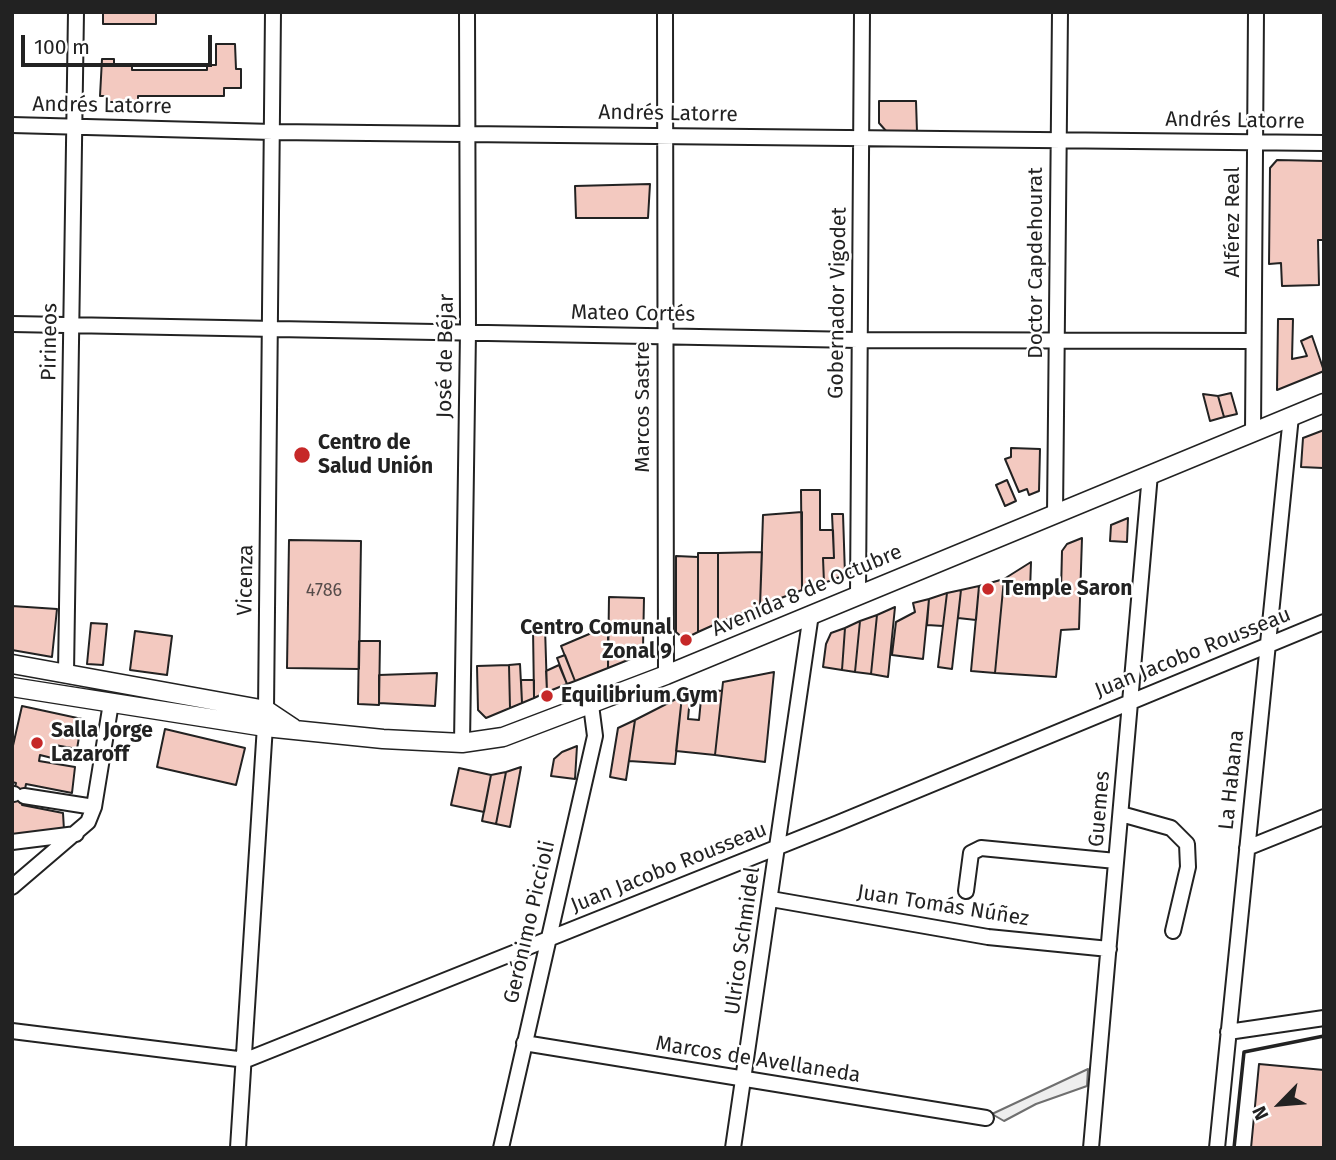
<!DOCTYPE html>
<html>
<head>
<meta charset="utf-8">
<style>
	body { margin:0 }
	#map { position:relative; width:1336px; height:1160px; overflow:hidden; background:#fff; font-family:"Fira Sans",sans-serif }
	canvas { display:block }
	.frame { position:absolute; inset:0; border:14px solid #222; pointer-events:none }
	.north { position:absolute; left:1245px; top:1069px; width:70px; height:70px; -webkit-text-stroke:5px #fff; paint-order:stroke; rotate:245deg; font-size:19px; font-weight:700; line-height:28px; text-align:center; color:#222 }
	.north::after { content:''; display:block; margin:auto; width:24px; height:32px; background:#222; clip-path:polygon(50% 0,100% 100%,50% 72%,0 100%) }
	.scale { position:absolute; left:21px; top:35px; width:191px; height:32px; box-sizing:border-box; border:4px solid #222; border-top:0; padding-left:9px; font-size:21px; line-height:24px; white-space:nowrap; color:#222; -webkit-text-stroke:5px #fff; paint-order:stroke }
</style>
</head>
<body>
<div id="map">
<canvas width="1336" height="1160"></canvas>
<div class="frame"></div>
<div class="north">N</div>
<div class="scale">100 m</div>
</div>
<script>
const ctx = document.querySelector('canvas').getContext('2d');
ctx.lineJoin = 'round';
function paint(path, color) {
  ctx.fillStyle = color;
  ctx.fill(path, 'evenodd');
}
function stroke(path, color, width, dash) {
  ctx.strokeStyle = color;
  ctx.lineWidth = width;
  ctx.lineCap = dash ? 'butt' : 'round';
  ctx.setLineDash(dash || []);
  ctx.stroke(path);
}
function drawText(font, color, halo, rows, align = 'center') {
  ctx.font = font + ' "Fira Sans",sans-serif';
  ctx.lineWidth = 5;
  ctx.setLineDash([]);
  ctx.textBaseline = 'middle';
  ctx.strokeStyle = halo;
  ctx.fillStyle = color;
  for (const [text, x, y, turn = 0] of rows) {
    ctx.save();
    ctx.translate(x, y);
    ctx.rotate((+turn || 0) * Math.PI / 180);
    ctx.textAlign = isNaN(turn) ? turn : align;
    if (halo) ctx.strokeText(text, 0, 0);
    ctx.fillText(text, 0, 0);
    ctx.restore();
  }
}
const green = new Path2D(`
	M1088 1069 1087 1086 1036 1104 1004 1121 992 1114Z`);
paint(green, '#eee');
stroke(green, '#6f6f6f', 2);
const building = new Path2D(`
	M103 12H156V24H103Z
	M216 44H235L236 69H241V88H224V96H138V102H106V96H100L102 59H114V65H132V70H207V65H216Z
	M879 101H916L917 132H887L879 123Z
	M1277 160 1324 161V240H1318L1319 285 1282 286 1281 263 1269 264 1270 168Z
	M650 184 648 218H576L575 186Z
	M1278 319H1293L1292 359 1307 356 1301 341 1312 336 1324 371 1277 390Z
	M1231 393 1237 414 1224 417 1218 396Z
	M1203 394 1218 396 1224 417 1210 421Z
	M1324 430 1323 468 1301 467 1303 438Z
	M1011 448 1040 449 1039 491 1029 495 1027 489 1019 492 1005 459 1011 457Z
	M1007 480 1016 501 1005 506 996 485Z
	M801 490H820V530H833L834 558H823L824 583 802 590Z
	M802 512V590L760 606 763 515Z
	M832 514H843L845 575 824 583 823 558H834Z
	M1128 518 1127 542 1110 541 1111 525Z
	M1082 538 1079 629 1061 630 1056 677 995 673 1004 579 1031 562 1030 591 1061 592 1062 551 1067 544Z
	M289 540 361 541 359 669 287 668Z
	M762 552 760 606 718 623V553Z
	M698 553H718V623L698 632Z
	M676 556 698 557V632L684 639 676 632Z
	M1004 579 995 673 971 671 979 586Z
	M979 586 976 620 958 618 961 590Z
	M961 590 952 669 938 667 947 593Z
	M947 593 943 626 927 625 929 599Z
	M609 597 644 598 643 648 638 656 608 668Z
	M929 599 923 659 892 655 896 622 915 612 913 603Z
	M12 606 57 609 52 657 12 650Z
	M895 607 888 677 871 674 877 615Z
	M877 615 871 674 855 672 860 621Z
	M860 621 855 672 842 670 845 628Z
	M91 623 107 624 103 665 87 664Z
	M608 626V668L575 681 561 646Z
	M545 627 547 692 534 698 533 628Z
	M845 628 842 670 823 667 826 644 831 633Z
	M135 631 172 636 167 675 130 670Z
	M359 641H380L379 705 358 704Z
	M565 655 575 681 567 684 557 658Z
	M520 664 522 703 510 708 509 665Z
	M509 665 510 708 486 718 478 710 477 666Z
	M559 665 567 684 547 692 546 671Z
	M774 672 765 762 715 755 723 682Z
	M437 673 435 706 379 703V675Z
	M521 680H534V698L522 703Z
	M702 689 722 691 715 755 676 751 682 696 690 697 688 719 699 720Z
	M682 696 675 764 629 761 635 720Z
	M22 706 82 719 77 749 55 745 52 758 40 755 39 761 75 767 72 793 26 784 22 805 63 813 64 830 12 835V801L16 783 12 782V750Z
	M635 720 626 780 610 777 618 728Z
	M165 729 245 748 236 785 157 767Z
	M577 746 575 779 551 776 554 759 562 752Z
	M521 767 510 827 496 824 506 772Z
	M459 768 491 775 484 812 451 805Z
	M506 772 496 824 482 821 491 775Z
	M1259 1064 1324 1070V1148H1251Z`);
paint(building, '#f3c9c0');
stroke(building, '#222', 2);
const minor = new Path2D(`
	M665 12 666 675
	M12 125 273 132 1324 143
	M12 324 858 340 1253 341
	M1253 432 1256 12
	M1055 514 1060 12
	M858 594 862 12
	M66 672 76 12
	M462 743 468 332 467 12
	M12 794H14
	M24 796 94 807
	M1121 814 1171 828 1187 844 1188 867 1173 931
	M12 842 76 834
	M1247 848 1324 817
	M12 887 88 822 94 807 111 703
	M966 891 971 853 981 848 1116 861
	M771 899 988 937 1109 949
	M12 1031 246 1060 838 823 1324 622
	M1228 1032 1324 1018
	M524 1043 986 1118
	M238 1148 266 710 273 12
	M501 1148 595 736 591 705
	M733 1148 811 614
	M1091 1148 1150 474
	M1217 1148 1291 416`);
const major = new Path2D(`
	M12 664 266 710 293 728
	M12 687 265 727 383 739 462 743 503 737 666 675 1324 403`);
stroke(minor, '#222', 18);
stroke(major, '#222', 21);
stroke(minor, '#fff', 14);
stroke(major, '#fff', 18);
stroke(new Path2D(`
	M1234 1148 1244 1052 1324 1036`), '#222', 3.5);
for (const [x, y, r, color] of [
	[302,455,9,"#c62828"],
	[988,589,7,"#c62828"],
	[686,640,7,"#c62828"],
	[547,696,7,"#c62828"],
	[37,743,7,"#c62828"]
]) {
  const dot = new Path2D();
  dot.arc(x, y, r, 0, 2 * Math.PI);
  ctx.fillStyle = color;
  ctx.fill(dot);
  stroke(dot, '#fff', 2.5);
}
drawText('18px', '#564c4a', null, [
	["4786",324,591]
]);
drawText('21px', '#222', '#fff', [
	["Andrés Latorre",102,106,1],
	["Andrés Latorre",668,114,1],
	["Andrés Latorre",1235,121,1],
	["Alférez Real",1233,222,-90],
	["Doctor Capdehourat",1036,263,-90],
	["Gobernador Vigodet",838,303,-89],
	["Mateo Cortés",633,314,1],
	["Pirineos",50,342,-89],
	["José de Béjar",446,356,-89],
	["Marcos Sastre",643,407,-90],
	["Vicenza",246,580,-89],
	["Avenida 8 de Octubre",807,591,-23],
	["Juan Jacobo Rousseau",1193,653,-22],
	["La Habana",1232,780,-84],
	["Guemes",1100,809,-85],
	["Juan Jacobo Rousseau",669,868,-22],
	["Juan Tomás Núñez",943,906,9],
	["Gerónimo Piccioli",530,922,-77],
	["Ulrico Schmidel",743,941,-82],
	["Marcos de Avellaneda",758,1060,9]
]);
drawText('bold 21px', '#222', '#fff', [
	["Centro de",318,443],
	["Salud Unión",318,467],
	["Temple Saron",1002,589],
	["Centro Comunal",672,628,"right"],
	["Zonal 9",672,652,"right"],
	["Equilibrium Gym",561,696],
	["Salla Jorge",51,731],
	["Lazaroff",51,755]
], 'left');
</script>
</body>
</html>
